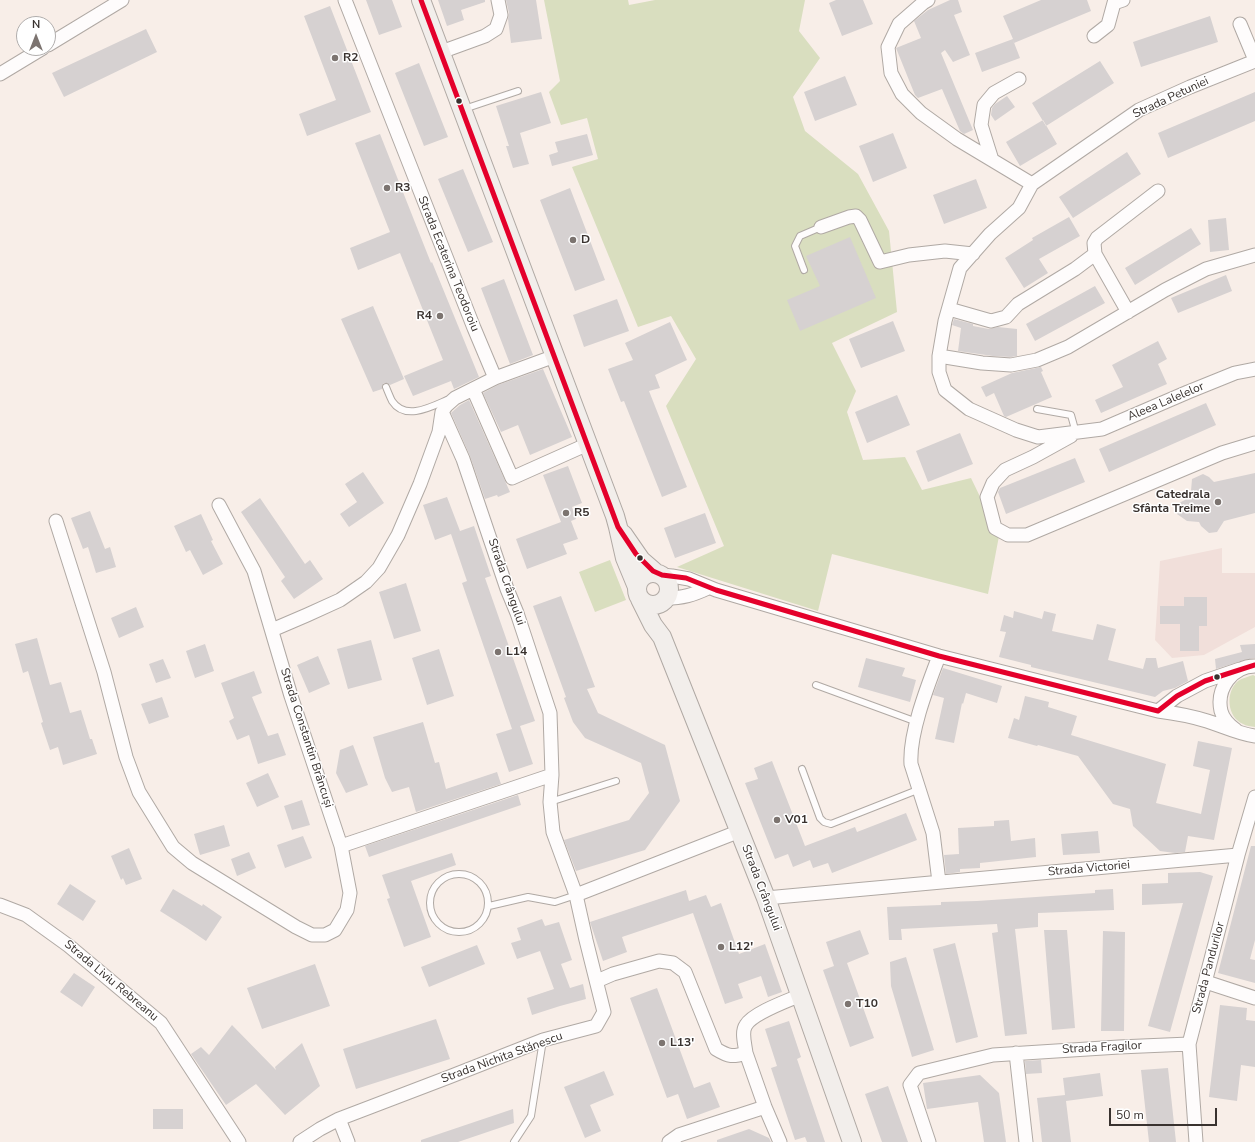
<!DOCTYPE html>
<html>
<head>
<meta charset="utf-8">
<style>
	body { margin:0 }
	#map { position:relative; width:1255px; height:1142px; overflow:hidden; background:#f8eee8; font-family:"Nunito Sans",sans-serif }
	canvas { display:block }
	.north { position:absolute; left:16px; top:16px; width:40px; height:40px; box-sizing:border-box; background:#fff; border:1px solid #b0adac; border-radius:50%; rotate:0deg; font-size:11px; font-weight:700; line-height:16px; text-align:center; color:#39322f }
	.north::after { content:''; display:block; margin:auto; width:14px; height:18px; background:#7c7470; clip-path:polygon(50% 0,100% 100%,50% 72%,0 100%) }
	.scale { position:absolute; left:1109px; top:1108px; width:108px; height:18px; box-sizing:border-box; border:2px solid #39322f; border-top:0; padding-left:5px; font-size:12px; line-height:14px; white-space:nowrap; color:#39322f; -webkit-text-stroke:3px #fff; paint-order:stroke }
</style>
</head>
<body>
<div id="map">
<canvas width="1255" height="1142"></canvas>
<div class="north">N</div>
<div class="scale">50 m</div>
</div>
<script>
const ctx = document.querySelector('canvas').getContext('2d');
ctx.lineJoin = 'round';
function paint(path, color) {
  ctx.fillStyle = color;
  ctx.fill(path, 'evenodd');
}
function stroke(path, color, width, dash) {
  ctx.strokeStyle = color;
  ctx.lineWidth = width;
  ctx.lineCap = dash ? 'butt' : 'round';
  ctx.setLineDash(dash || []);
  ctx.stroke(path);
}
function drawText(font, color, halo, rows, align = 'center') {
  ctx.font = font + ' "Nunito Sans",sans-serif';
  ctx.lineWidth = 3;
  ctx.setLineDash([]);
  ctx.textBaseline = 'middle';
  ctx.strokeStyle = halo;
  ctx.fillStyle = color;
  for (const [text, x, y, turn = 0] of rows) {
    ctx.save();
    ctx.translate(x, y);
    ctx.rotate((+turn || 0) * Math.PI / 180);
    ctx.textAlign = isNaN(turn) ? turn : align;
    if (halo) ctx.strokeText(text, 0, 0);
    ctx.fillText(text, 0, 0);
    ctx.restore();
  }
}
paint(new Path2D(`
	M1222 548V573H1255V627L1204 655 1172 658 1155 640 1160 561Z`), '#f1dfda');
paint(new Path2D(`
	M544 0H628L629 5 655 0H805L799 31 820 58 793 97 805 131 858 174 889 231 897 312 832 343 856 391 847 412 863 460 905 457 922 490 971 478 999 536 988 594 832 554 818 611 677 567 724 546 666 406 696 359 671 316 638 327 572 167 598 159 587 118 561 125 549 92 560 81Z
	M610 560 626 600 595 612 579 572Z
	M1253 675 1255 676V727C1251 726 1246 726 1243 724 1227 717 1225 692 1238 681 1242 678 1248 677 1253 675Z`), '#d9debf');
paint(new Path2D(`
	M366 0H392L402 27 379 35Z
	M438 0H485V2L461 10 464 20 447 26Z
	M506 0H536L542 39 511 43 508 19 509 13Z
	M836 0H863L873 24 842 36 829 3Z
	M950 0H958L962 12 954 15 970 55 953 62 945 50 941 53 973 130 964 134 960 131 942 89 918 98 915 95 896 48 921 38 914 21 928 10Z
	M1041 0H1087L1091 11 1014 43 1013 40 1020 58 982 72 975 53 1013 39 1003 16Z
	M330 6 371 112 307 136 299 114 336 100 304 16Z
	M1210 16 1218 42 1141 67 1133 42Z
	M146 29 157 52 64 97 52 73Z
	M1100 61 1114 83 1046 126 1032 103Z
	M419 63 448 137 424 146 395 73Z
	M845 76 857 105 815 121 804 92Z
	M541 92 551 123 520 133 529 164 513 168 506 146H509L496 106Z
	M1255 92V121L1168 158 1158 133Z
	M1007 96 1015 107 995 121 991 115 992 108 995 104Z
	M1043 120 1057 144 1020 166 1006 142Z
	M893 133 907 168 873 182 859 146Z
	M380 134 431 263 432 262 479 377 454 389 451 381 413 396 404 376 443 360 400 253 358 270 350 248 390 232 355 143Z
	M587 134 593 155 552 166 549 155 558 152 555 142Z
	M1127 152 1141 174 1073 218 1059 197Z
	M463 169 493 242 468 252 438 179Z
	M976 179 987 208 944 224 933 195Z
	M570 188 605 280 575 291 540 200Z
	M1069 217 1080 236 1039 259 1048 273 1024 288 1005 258 1033 240 1032 238Z
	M1226 218 1229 250 1210 252 1208 220Z
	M1191 228 1201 244 1135 285 1125 268Z
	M850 237 876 298 800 331 787 300 820 286 806 256Z
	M1226 275 1232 291 1178 313 1171 298Z
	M504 279 533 355 510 364 481 288Z
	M1095 286 1105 303 1035 341 1026 324Z
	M617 299 629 331 584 347 573 315Z
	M373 306 404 379 390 385 387 383H384L382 386V389L373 392 341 319Z
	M954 319 973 324V326L989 329 998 327 1017 329V356L1011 357 993 356 958 351 961 328 952 325Z
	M893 321 905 351 861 368 849 339Z
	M670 322 687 360 655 375 660 388 649 391 687 487 662 497 624 401 621 402 608 369 633 360 625 343Z
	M1158 341 1167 359 1158 364 1167 384 1101 413 1095 400 1123 387 1112 365Z
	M1041 367 1043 371 1041 372 1052 397 1006 417 1004 416 994 393 986 397 981 387 1012 373Z
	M543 369 572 437 530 455 518 425 501 432 483 393 498 385Z
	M897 395 910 425 867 443 855 412Z
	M469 400 510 492 498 497 497 495 485 499 470 456 451 413 460 405Z
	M1206 403 1216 425 1109 472 1099 449Z
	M960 433 973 464 928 482 916 451Z
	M1075 458 1085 482 1006 514 998 492 1000 488Z
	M568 466 582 503 572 507 576 519 571 521 578 539 563 544 567 554 527 569 516 539 561 522 543 475Z
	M363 472 384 503 349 527 340 514 357 502 345 484Z
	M1255 473V513L1224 521 1217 532 1209 533 1201 526 1199 522 1187 521 1177 514V504L1185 500 1191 491 1192 479 1203 474 1209 477 1214 482Z
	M447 497 460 531 474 526 491 576 485 578 535 721 520 726 533 764 509 772 496 734 512 729 462 583 467 581 451 534 435 540 423 505Z
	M260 498 305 564 310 560 323 579 294 599 281 581 285 577 241 512Z
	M90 511 105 549 110 547 116 567 96 573 88 547 83 549 71 518Z
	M705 513 716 543 675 558 664 528Z
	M201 514 213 540 211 541 223 564 203 575 190 550 186 552 174 526Z
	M406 583 421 631 394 639 379 592Z
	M561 596 595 687 587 689 598 713 665 745 680 801 645 850 576 871 564 840 629 820 649 793 641 763 585 738 573 722 564 698 566 697 533 606Z
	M1184 597H1207V626H1199V651H1180V624H1160V606H1184Z
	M136 607 144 627 119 638 111 618Z
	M1014 611 1042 619 1044 611 1056 614 1052 631 1093 640 1097 624 1116 629 1108 660 1143 669 1146 658H1156L1158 668 1183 661 1188 681 1175 688 1163 691 1155 697 1031 667V665L999 657 1006 632 1000 631 1004 615 1013 618Z
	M37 638 50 685 61 682 70 713 81 710 90 739H92L97 754 63 765 58 747 50 750 41 723 43 722 28 671 23 673 15 644Z
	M371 640 382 680 348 689 337 649Z
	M205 644 214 671 195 678 186 651Z
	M1255 644V658L1244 660 1216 669 1215 659 1242 652 1240 645Z
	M439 649 454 696 427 705 412 658Z
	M318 656 330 684 309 693 297 665Z
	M866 658 905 668 902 676 916 680 910 702 858 687Z
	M163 659 171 678 156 683 149 664Z
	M943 668 1002 686 997 703 966 693 963 704 962 703 954 743 935 739 944 698 933 695Z
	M254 671 262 693 252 697 268 736 278 733 286 755 258 764 249 735 237 740 229 721 234 718 221 683Z
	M1025 696 1049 702 1048 707 1077 716 1071 735 1166 764 1156 803 1201 814 1210 770 1193 766 1198 741 1232 748 1214 840 1188 836 1185 852 1175 853 1160 851 1133 826 1130 809 1113 804 1078 756 1038 745 1037 746 1008 738 1014 718 1019 720Z
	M162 697 169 717 149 724 141 704Z
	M423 722 435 763 439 762 446 789 497 772 501 784 416 812 409 787 392 792 385 778 373 737Z
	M353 745 368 785 346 793 336 773 340 750Z
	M772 761 805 846 855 827 857 832 906 813 917 840 832 873 828 863 813 868 810 860 793 867 788 854 775 859 745 783 758 779 754 768Z
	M268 773 279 797 257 807 246 783Z
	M518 795 521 805 369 857 365 846Z
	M302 800 310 825 292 830 284 806Z
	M1009 820 1011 841 1035 838 1036 857 980 863V868L960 869V872L946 874 944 855 959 854 958 828 994 826V821Z
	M224 825 230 846 200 855 194 834Z
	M1098 831 1100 853 1063 855 1061 834Z
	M303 836 312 858 285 868 277 845Z
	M1251 846H1255V940L1250 959 1255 960V983L1218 973Z
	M129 848 142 879 126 885 123 878 121 880 111 856Z
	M249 852 256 868 237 876 231 859Z
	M452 853 456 865 411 881 431 937 404 947 387 899 390 898 382 875Z
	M1200 872 1213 876 1170 1032 1148 1026 1183 903 1142 905V884L1168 883V873Z
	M70 884 96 901 83 921 57 904Z
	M173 889 202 906 203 904 222 917 206 941 187 928 160 911Z
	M1113 889 1114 910 1038 913V927L1015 929 1027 1034 1005 1036 992 933 998 932 997 924 901 929 902 940H889L887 907 941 905V902L977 901 1095 893V890Z
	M686 890 689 901 706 895 711 907 721 903 739 954 765 944 782 992 768 997 761 976 738 984 743 998 725 1004 693 913 622 937 627 952 603 961 590 922Z
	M542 919 545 926 559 922 572 960 561 964 570 988 583 984 586 999 560 1006 532 1015 527 998 554 989 540 951 517 959 511 943 521 940 517 928Z
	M860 930 869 954 847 963 874 1038 850 1047 823 970 834 966 826 942Z
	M1044 930H1067L1075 1028 1052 1030Z
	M1103 931 1125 932 1124 1031H1101Z
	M955 943 978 1037 956 1043 933 949Z
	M477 945 485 964 429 987 421 967Z
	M906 957 934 1050 912 1057 891 986 890 962Z
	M315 964 330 1006 262 1029 247 988Z
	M74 973 95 987 82 1007 60 992Z
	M657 988 694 1088 710 1082 720 1107 687 1119 678 1094 667 1098 630 998Z
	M1220 1005 1247 1008 1246 1020 1255 1021V1067L1241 1065 1237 1101 1209 1097Z
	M436 1019 450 1059 356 1089 343 1049Z
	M789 1021 801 1057 797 1059 825 1142H807L805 1137 795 1140 771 1068 777 1066 765 1029Z
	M232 1025 276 1070 275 1067 302 1043 320 1086 285 1115 256 1084 226 1105 191 1054 201 1047 209 1055Z
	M1041 1060 1042 1073 1026 1074 1025 1061Z
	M1168 1068 1176 1142H1149L1141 1070Z
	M604 1071 614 1095 590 1105 601 1131 585 1138 564 1087Z
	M1100 1073 1103 1096 1066 1101 1071 1142H1042L1037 1098 1065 1095 1063 1078Z
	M980 1075 999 1093 1006 1142H984L978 1102 927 1109 923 1083Z
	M888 1086 908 1142H882L865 1094Z
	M153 1109H183V1129H153Z
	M513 1109 514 1123 458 1142H421V1140Z
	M749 1129 769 1138 771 1142H717V1140Z`), '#d6d1d1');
const service = new Path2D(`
	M464 109 518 91
	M804 270 795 246 800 236 821 227
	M386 387C388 392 390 397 392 401 405 421 431 407 447 400
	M1037 409 1071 415 1076 433
	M816 685 917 722
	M802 769 820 818 824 822 831 824 920 789
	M550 802 616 781
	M430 903a29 29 0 1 1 58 0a29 29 0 1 1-58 0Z
	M489 906 528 897 555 902 576 895
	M514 1142 531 1116 543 1040`);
const minor = new Path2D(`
	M345 0 474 328 495 378
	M928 0 923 3 899 24 888 47 891 73 902 94 921 113 957 139 1032 184
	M1240 24 1255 60
	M1094 36 1108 25 1114 3 1123 0
	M48 45 122 0
	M441 52 485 36 496 29 501 15 498 0
	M1255 61 1190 87 1139 110 1032 184 1019 208 990 234 960 268 945 321 939 356V372L945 390 969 409 1016 430 1038 437 1102 429 1188 392 1235 373 1255 369
	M0 74 43 48
	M992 160 981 125 984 105 994 93 1019 79
	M821 227 849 217 856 216 860 220 880 262 909 255 945 251 973 254
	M1095 254 1094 243 1097 238 1158 191
	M949 309 991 321 1006 317 1018 304 1075 269 1095 254 1128 312
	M939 356 982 363 1011 365 1037 360 1068 347 1165 290 1206 269 1255 255
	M473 389 512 478 588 444
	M1071 436 1033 457 1005 470 993 483 987 497 995 528 1008 535H1027L1222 453 1255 443
	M56 521 104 672 126 757 139 792 173 847 192 863 296 927 312 935H325L335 930 347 910 350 893 341 846 291 696 254 571 219 505
	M661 575 672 576 689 579 716 590 939 656 1158 711C1174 713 1191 716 1207 721 1223 726 1239 734 1255 736
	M666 598C683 598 693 595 708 588
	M272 630 307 615 340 600 366 582 379 568 398 535 420 484 439 432 442 412 446 406 455 398 495 378 555 356
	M1158 711 1177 696 1205 681 1240 669
	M1236 730C1229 725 1223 719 1221 711 1216 689 1232 666 1255 666
	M552 775 550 802 553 832 576 895
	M341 846 552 775 550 713 517 613 507 589 463 459 442 412
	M939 882 933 833 911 764C909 733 928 685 939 656
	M766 898 1238 855
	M0 905 26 915 69 946 161 1023 239 1142
	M597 981 613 974 659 961 673 963 685 972 716 1049C729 1057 733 1057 746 1053L765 1107 780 1142
	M1206 982 1255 998
	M746 1053C745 1044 741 1032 746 1025 753 1013 787 1001 801 995
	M1016 1053 1026 1142
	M339 1119 348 1142
	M300 1142 320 1129 339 1119 449 1077 543 1040 596 1026 604 1012 586 940 576 895 740 831
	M669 1142 679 1135 765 1107
	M929 1142 910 1085 919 1073 993 1055 1119 1047 1189 1044
	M1196 1142 1189 1044 1238 855 1255 797`);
const secondary = new Path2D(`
	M421 0 615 516 618 527 625 558 637 587
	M623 534 641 560 656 573
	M637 589a16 16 0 1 1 32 0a16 16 0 1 1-32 0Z
	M640 599 653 625 662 637 766 898 852 1142`);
stroke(service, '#b0a9a4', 8);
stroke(minor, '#b0a9a4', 15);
stroke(secondary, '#b0a9a4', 20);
stroke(service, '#fefcfc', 6);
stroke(minor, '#fefcfc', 13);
stroke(secondary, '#f2eeeb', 18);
stroke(new Path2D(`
	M421 0 618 527 636 554 653 571 662 575 686 578 716 590 939 656 1158 711 1177 696 1205 681 1255 665`), '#e4002b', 5);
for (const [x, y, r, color] of [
	[335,58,4,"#7c7470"],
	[459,101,3.5,"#39322f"],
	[387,188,4,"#7c7470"],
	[573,240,4,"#7c7470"],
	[440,316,4,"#7c7470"],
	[1218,502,4,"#7c7470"],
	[566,513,4,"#7c7470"],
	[640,558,3.5,"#39322f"],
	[498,652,4,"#7c7470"],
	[1217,677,3.5,"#39322f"],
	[777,820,4,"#7c7470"],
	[721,947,4,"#7c7470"],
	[848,1004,4,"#7c7470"],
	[662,1043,4,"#7c7470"]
]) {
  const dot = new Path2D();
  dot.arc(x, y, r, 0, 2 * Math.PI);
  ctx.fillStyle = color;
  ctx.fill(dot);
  stroke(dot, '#fff', 1.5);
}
drawText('bold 12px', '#39322f', '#fff', [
	["R2",343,58],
	["R3",395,188],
	["D",581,240],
	["R4",432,316,"right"],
	["Catedrala",1210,495,"right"],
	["Sfânta Treime",1210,509,"right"],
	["R5",574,513],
	["L14",506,652],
	["V01",785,820],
	["L12'",729,947],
	["T10",856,1004],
	["L13'",670,1043]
], 'left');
drawText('12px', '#39322f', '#fff', [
	["Strada Petuniei",1171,98,-25],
	["Strada Ecaterina Teodoroiu",448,264,68],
	["Aleea Lalelelor",1166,402,-23],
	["Strada Crângului",506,582,71],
	["Strada Constantin Brâncuși",306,738,72],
	["Strada Victoriei",1089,869,-5],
	["Strada Crângului",761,888,69],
	["Strada Pandurilor",1209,968,-75],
	["Strada Liviu Rebreanu",111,981,40],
	["Strada Fragilor",1102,1048,-3],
	["Strada Nichita Stănescu",502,1058,-20]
]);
</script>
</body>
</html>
